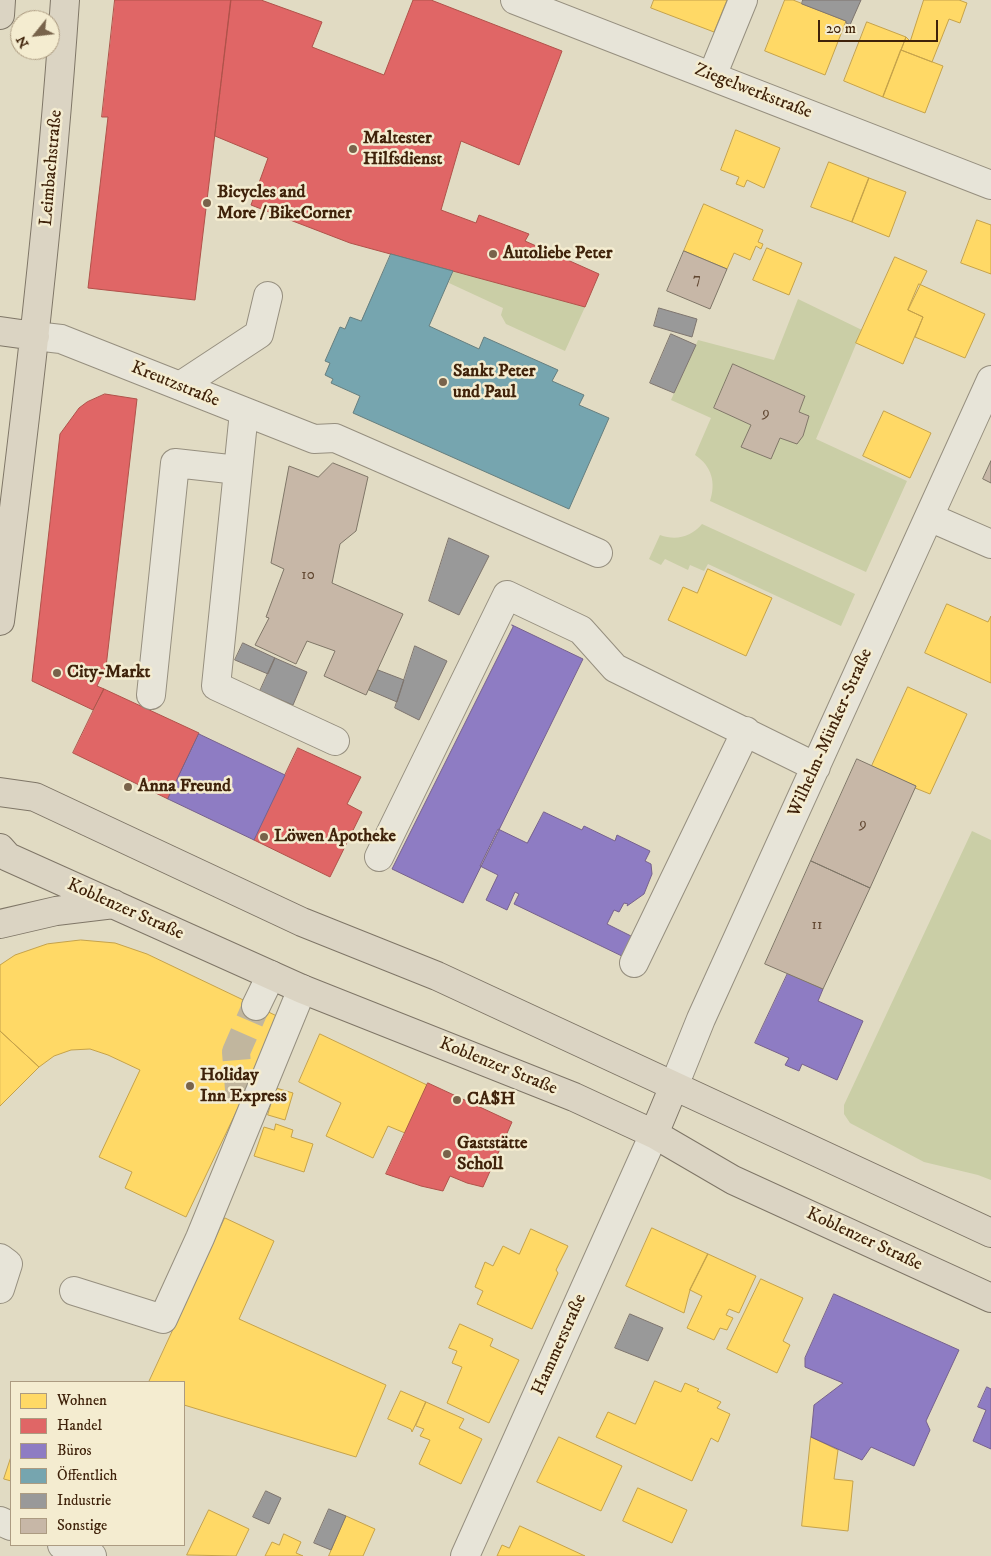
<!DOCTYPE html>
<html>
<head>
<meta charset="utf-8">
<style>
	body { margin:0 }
	#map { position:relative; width:991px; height:1556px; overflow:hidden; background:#e1dbc3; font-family:"IM FELL DW Pica",serif }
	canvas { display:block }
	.legend { position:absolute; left:10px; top:1381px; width:175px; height:165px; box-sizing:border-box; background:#f4ecd0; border:1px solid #ac9b81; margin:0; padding:6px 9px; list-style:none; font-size:15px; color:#3f220a }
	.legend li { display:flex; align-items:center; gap:10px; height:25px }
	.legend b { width:25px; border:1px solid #ac9b81 }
	.north { position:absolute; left:10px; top:10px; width:50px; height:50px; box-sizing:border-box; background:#f4ecd0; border:1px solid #ac9b81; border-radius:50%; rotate:241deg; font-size:14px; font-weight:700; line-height:20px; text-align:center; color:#3f220a }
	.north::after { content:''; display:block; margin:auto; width:18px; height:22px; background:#78634b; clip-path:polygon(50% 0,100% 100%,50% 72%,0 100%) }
	.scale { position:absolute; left:818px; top:20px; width:120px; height:22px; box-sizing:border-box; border:2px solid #3f220a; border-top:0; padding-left:6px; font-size:15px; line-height:18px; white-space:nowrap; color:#3f220a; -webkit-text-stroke:4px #f4ecd0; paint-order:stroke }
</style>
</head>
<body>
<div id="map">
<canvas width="991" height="1556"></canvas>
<ul class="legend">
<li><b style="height:14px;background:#ffd966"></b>Wohnen</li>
<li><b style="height:14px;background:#e06666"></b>Handel</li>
<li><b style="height:14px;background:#8e7cc3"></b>Büros</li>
<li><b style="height:14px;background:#76a5af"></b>Öffentlich</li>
<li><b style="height:14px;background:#999"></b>Industrie</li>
<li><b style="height:14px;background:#c7b7a7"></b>Sonstige</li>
</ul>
<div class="north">N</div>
<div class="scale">20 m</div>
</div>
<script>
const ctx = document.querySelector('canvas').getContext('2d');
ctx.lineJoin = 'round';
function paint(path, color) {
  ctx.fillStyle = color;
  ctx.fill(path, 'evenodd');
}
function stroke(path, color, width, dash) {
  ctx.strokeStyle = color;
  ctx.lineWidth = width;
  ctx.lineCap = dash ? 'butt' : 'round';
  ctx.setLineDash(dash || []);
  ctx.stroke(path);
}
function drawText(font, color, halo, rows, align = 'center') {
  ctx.font = font + ' "IM FELL DW Pica",serif';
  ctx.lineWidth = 5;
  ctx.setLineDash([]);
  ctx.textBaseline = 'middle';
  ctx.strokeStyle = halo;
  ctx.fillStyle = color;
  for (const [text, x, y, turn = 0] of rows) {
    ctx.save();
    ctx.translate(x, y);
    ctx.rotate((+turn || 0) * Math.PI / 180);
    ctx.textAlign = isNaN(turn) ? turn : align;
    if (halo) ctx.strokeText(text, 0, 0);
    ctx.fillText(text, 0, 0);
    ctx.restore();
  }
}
paint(new Path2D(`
	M453 271 585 307 565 351 506 324 501 315 503 308 449 283Z
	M798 299 862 330 816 439 907 481 866 572 710 501C716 483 712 466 695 455L711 418 671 400 698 340 774 360ZM733 364 805 396 799 412 809 416 803 436 786 440 780 438 771 459 742 447 751 425 714 408Z
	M702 524 855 594 841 626 708 564 704 571 690 565 688 570 665 559 661 565 649 559 660 535C676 541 691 537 702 524Z
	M972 831 991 840V1180L978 1175 924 1162 850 1123 844 1114V1105Z`), '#cacea6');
const homes = new Path2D(`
	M654 0H727L714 32 651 8Z
	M785 0H793L846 21 825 75 765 51Z
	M924 0H959L967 3 960 23 949 19 932 62 901 50 906 37 910 41Z
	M867 22 906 37 883 97 844 81Z
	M901 50 943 66 925 113 883 97Z
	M736 130 780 148 764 188 747 180 744 187 736 184 739 177 721 170Z
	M829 162 869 178 852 222 811 207Z
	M869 178 906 192 889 237 852 222Z
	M704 204 763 230 758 242 763 244 761 249 756 246 750 260 734 253 727 269 684 251Z
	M977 220 991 225V274L961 263Z
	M767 248 802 263 789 295 753 280Z
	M895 257 927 271 908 310 923 317 903 364 856 343Z
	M919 284 985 314 965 358 915 337 923 317 908 310Z
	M884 411 931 433 910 478 863 456Z
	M708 569 772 598 746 656 668 620 683 587 697 593Z
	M947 604 988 622 991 616V683L925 653Z
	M908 687 967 714 930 794 915 788 916 786 871 768Z
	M81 940 115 943 147 954 281 1018 186 1217 125 1188 132 1172 99 1157 140 1070 108 1055 90 1049 71 1050 54 1056 39 1067 0 1031V965L15 955 47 944Z
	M0 1031 39 1067 0 1106Z
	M320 1034 427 1085 405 1133 388 1126 373 1158 326 1136 341 1103 299 1082Z
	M276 1088 293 1093 285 1120 268 1115Z
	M276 1124 293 1130 291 1137 313 1144 304 1172 254 1156 264 1127 274 1130Z
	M225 1218 274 1241 239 1319 386 1385 356 1457 184 1405V1382H149Z
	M652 1228 708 1254 690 1290 684 1313 626 1286Z
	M531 1229 568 1246 556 1270 558 1273 532 1329 477 1304 483 1291 475 1287 485 1262 493 1266 503 1246 519 1254Z
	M708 1254 756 1276 739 1313 729 1309 726 1315 733 1318 727 1330 720 1328 714 1340 687 1328 702 1296 690 1290Z
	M761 1279 803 1298 783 1341 790 1345 777 1373 727 1349Z
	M460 1324 493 1339 490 1346 519 1360 489 1423 447 1403 462 1367 452 1363 457 1351 449 1348Z
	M655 1381 681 1392 685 1383 699 1389 697 1391 721 1402 717 1408 730 1414 718 1442 711 1438 692 1481 596 1437 608 1412 635 1424Z
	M401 1391 426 1402 412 1432 411 1429 388 1419Z
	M426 1402 464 1419 459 1428 482 1439 461 1484 419 1464 430 1440 420 1436 424 1429 416 1426Z
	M559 1437 622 1466 601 1511 537 1482Z
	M811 1437 838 1450 834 1479 853 1481 848 1531 802 1526Z
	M11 1457V1481L4 1479Z
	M638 1488 687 1510 672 1543 623 1521Z
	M209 1510 249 1529 236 1556 187 1555Z
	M346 1516 375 1529 363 1556H329Z
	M520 1526 585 1556H497L502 1545 509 1548Z
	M284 1534 301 1542 296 1553 303 1556H265L272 1542 279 1545Z`);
paint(homes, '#ffd966');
stroke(homes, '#c5a24a', 1);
const shops = new Path2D(`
	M115 0H231L195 300 88 288 108 117H102Z
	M231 0H261L322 22 312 47 384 75 413 0H431L562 51 519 165 461 141 441 210 476 223 479 215 529 234 525 241 599 274 585 307 350 243 251 205 268 158 215 136Z
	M105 394 137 399 106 667 97 686 104 689 93 710 32 681 60 434 79 408 87 402Z
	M104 689 199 733 168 799 73 753Z
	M298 748 361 777 347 804 362 812 330 877 254 840Z
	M428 1083 512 1122 483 1187 467 1183 450 1176 443 1191 421 1186 386 1174Z`);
paint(shops, '#e06666');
stroke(shops, '#b0524a', 1);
const offices = new Path2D(`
	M512 625 583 659 463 903 392 869 513 627Z
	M199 734 285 775 254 840 168 799Z
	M544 812 582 830 584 826 615 841 617 835 650 851 645 861 651 864 652 874 644 894 627 906 628 904 624 903 619 912 614 910 607 924 635 938 626 958 514 904 519 894 515 892 507 910 486 900 498 875 480 866 498 829 527 843Z
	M788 973 823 989 818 1001 863 1021 837 1080 802 1064 799 1071 785 1065 789 1058 755 1043Z
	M834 1294 959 1350 926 1421 930 1430 914 1466 871 1447 862 1460 811 1437 814 1405 843 1383 805 1367V1358Z
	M987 1387 991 1389V1449L973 1441 986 1410 978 1407Z`);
paint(offices, '#8e7cc3');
stroke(offices, '#76618c', 1);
const public = new Path2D(`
	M391 254 453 271 429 326 479 349 484 337 558 370 552 381 584 395 579 405 609 418 569 509 353 413 360 396 331 383 333 379 325 375 330 363 325 361 340 327 345 329 350 317 361 321Z`);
paint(public, '#76a5af');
stroke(public, '#667e7e', 1);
const industry = new Path2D(`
	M803 0H861L850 25 846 23V21L802 4Z
	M659 308 697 319 692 337 654 326Z
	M671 334 696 345 674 393 650 383Z
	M449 538 489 556 459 615 429 601Z
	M243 643 275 658 268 674 235 660Z
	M415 646 447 661 419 720 395 708Z
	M275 658 307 672 293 705 260 691Z
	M378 670 404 680 397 702 369 690Z
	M630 1314 663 1328 648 1361 615 1348Z
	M266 1491 281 1498 269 1524 253 1517Z
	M329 1509 346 1516 331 1550 314 1543Z`);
paint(industry, '#999');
stroke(industry, '#7e756e', 1);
const building = new Path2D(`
	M684 251 727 269 710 309 667 291Z
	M733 364 805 396 799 412 809 416 803 436 797 444 780 438 771 459 741 447 751 425 714 408Z
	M991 461V483L983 479Z
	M333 463 368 477 356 531 340 544 332 583 403 614 366 695 324 676 335 651 307 641 296 664 255 645 269 618 266 617 284 569 271 563 289 466 318 477Z
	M857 759 916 786 870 888 811 861Z
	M811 861 870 888 823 989 765 964Z`);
paint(building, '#c7b7a7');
stroke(building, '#7f7667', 1);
stroke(new Path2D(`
	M240 1102 236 1052 256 1006`), '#c1b69e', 28, [28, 14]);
const minor = new Path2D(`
	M515 0 991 185
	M712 76 743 0
	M35 336 61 339 314 439 335 438 598 553
	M180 386 259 334 268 296
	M244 412 216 686 335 741
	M929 517 991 544
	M151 695 175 463 238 470
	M379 857 507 595 581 630 615 668 816 767
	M634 963 746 731
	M256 1006 271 975
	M674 1086 701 1019 991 380
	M0 1258 8 1264 0 1289
	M74 1291 163 1319 200 1238 302 989
	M0 1521 11 1526
	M62 1545 92 1556
	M465 1556 654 1134`);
const major = new Path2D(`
	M0 15 1 0
	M0 331 35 336
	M0 621C26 415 51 208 65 0
	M0 792 35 797 302 922 437 976 991 1233
	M0 848 8 857 302 989 574 1097 654 1134 733 1180 991 1298
	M0 924 56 911 114 904
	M654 1134 674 1086`);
stroke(minor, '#968f7f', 30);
stroke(major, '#7f7667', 30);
stroke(minor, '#e7e4d8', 28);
stroke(major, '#dbd4c3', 28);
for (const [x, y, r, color] of [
	[353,149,5,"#78634b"],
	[207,203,5,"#78634b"],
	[493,254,5,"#78634b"],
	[443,382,5,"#78634b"],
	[57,673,5,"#78634b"],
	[128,787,5,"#78634b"],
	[264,837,5,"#78634b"],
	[190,1086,5,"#78634b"],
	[457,1100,5,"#78634b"],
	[447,1154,5,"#78634b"]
]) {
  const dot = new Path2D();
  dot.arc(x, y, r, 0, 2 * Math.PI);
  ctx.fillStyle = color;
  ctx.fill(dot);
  stroke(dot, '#f4ecd0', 2);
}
drawText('15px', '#614731', null, [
	["7",697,280],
	["9",766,414],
	["10",308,576],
	["9",863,825],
	["11",817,926]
]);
drawText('18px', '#3f220a', '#f4ecd0', [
	["Ziegelwerkstraße",753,92,21],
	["Leimbachstraße",52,168,-85],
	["Kreutzstraße",175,385,22],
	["Wilhelm-Münker-Straße",831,733,-66],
	["Koblenzer Straße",125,910,24],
	["Koblenzer Straße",498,1067,22],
	["Koblenzer Straße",864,1240,25],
	["Hammerstraße",560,1345,-66]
]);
drawText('bold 18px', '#3f220a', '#f4ecd0', [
	["Maltester",363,139],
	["Hilfsdienst",363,160],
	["Bicycles and",217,193],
	["More / BikeCorner",217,214],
	["Autoliebe Peter",503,254],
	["Sankt Peter",453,372],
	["und Paul",453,393],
	["City-Markt",67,673],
	["Anna Freund",138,787],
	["Löwen Apotheke",274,837],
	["Holiday",200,1076],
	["Inn Express",200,1097],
	["CA$H",467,1100],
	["Gaststätte",457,1144],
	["Scholl",457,1165]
], 'left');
</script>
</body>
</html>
